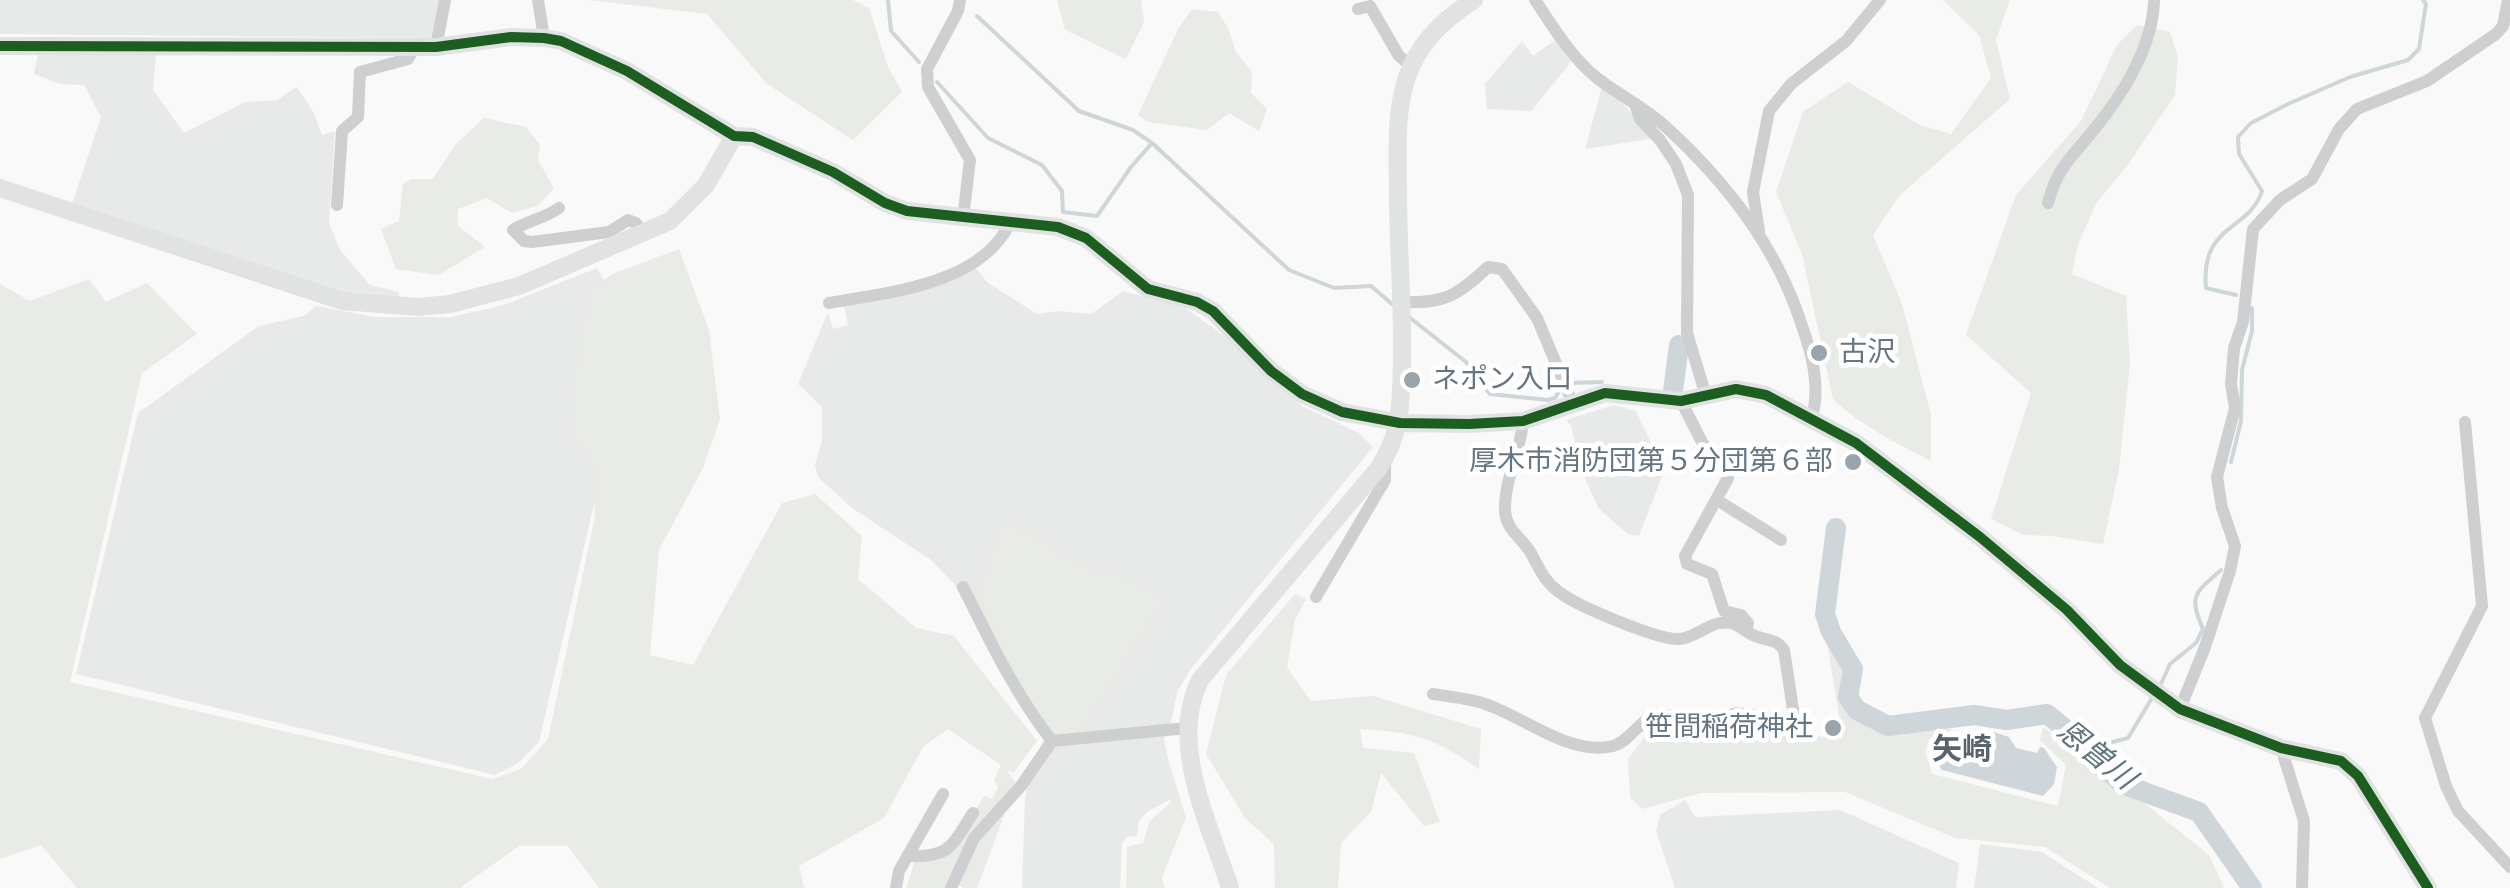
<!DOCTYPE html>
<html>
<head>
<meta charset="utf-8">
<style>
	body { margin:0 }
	canvas { display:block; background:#f9f9f9 }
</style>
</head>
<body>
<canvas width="2510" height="888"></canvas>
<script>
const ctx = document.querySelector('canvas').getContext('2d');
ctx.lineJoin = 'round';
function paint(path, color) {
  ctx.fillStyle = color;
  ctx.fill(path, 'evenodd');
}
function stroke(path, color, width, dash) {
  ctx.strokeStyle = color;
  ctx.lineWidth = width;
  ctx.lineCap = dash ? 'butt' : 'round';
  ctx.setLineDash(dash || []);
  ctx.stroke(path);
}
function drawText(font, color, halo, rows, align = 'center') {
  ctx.font = font + ' Quicksand,"Noto Sans JP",sans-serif';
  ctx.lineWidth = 10;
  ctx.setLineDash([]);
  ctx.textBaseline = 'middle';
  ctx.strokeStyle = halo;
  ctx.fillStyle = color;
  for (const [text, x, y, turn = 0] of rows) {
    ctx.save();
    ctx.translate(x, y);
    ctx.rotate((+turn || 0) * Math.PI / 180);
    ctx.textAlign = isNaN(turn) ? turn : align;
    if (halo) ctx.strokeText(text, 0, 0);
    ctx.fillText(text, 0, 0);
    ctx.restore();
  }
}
paint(new Path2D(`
	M0 0H440L433 38 0 34Z
	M1555 40 1571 62 1531 111 1487 109 1485 84 1522 41 1533 56Z
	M38 54H156L153 90 184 133 245 102 277 100 297 87 314 113 322 135 335 131 329 223 340 250 370 285 399 292 398 301 341 294 72 204 101 117 84 85 60 84 34 74Z
	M1602 87 1618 99 1655 138 1585 149Z
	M597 268 609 290 606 452 539 742 517 764 495 775 76 674 138 413 259 326 304 316 316 306 375 317H451L504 305Z
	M976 268 987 282 1037 314 1058 311 1091 314 1123 291 1185 308 1233 342 1258 371 1302 406 1359 433 1373 447 1190 670 1177 692 1172 719 1164 740 1176 797 1148 811 1139 821 1137 836 1127 837 1122 843 1120 888H1022L1025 799 1033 761 1044 740 954 584 931 560 852 508 818 477 815 465 822 440V407L798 384 828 312 833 329 848 325 844 306 949 282Z
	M1614 405 1636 411 1664 471 1639 536 1628 534 1599 509 1581 470 1571 426 1566 420Z
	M1685 800 1695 817 1840 810 1959 863 1956 888H1675L1656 831 1660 815Z
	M1980 844 2042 852 2098 888H1974Z`), '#e8e9e9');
paint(new Path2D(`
	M589 0H853L869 8 888 67 902 92 853 140 767 84 707 14Z
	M1057 0H1141L1144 22 1126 59 1065 30Z
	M1943 0H2010L1996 40 2010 99 1899 196 1873 235 1902 304 1931 415V461C1896 443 1861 426 1833 399L1802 254 1776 192 1803 112 1848 82 1920 125 1951 134 1991 78 1979 35Z
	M1192 9 1218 12 1228 28 1236 52 1252 72 1251 93 1267 109 1259 131 1229 113 1207 130 1148 122 1138 115 1178 29Z
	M2137 25 2170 32 2178 57 2175 95 2127 166 2097 202 2078 244 2072 274 2126 296 2130 364 2119 469 2103 544 2053 536 2023 535 1991 519 2031 393 1966 335 2016 195 2081 121 2117 45Z
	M484 118 526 127 540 145 538 160 554 188 538 206 512 213 487 198 458 209 457 225 485 247 439 275 396 269 381 229 399 221 403 184 411 179H433L456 144Z
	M679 249 709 330 720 419 703 468 659 550 650 655 693 665 782 503 815 494 862 536 858 579 916 628 954 636 1037 741 1013 773 1006 769 1016 784 977 888H964L949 881 946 888H906L915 861 950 852 984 796 992 799 998 787 994 780 1001 765 948 729 923 747 884 818 799 866 804 888H599L568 846H519L460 888H77L41 845 0 859V284L30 301 89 279 106 302 147 283 197 334 142 373 70 682 492 779 521 769 548 739 595 516 592 463 567 428 589 289 615 273Z
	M1011 525 1055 547 1078 567 1118 575 1160 597 1161 607 1078 735C1071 736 1062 737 1056 734 1034 723 985 623 982 597 979 576 992 549 1000 529Z
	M1295 594 1306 599 1295 620 1287 668 1311 701 1373 696 1481 729 1479 769C1434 738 1414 732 1360 729L1363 748 1414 753 1440 822 1424 826 1381 773 1371 812 1341 843 1338 888H1275L1274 844 1245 818 1206 754 1226 675Z
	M1833 624 1868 719C1897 726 1925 724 1954 730L1930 738 1925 751 1932 774 2058 806 2066 765 2040 740 2043 727 2074 747 2209 855 2224 888H2110L2045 847 1955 838 1845 792 1701 793 1643 809 1630 798 1628 759 1653 726 1692 729 1697 721 1736 716 1752 719 1751 728 1732 727 1728 731 1843 738 1825 631Z
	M1169 762 1186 818 1162 877 1164 888H1126L1127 847 1143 843 1149 822 1171 802 1166 764Z`), '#e8ebe6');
paint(new Path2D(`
	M1994 732 2009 737 2016 748 2037 753 2040 747 2044 748 2057 767 2054 784 2043 796 1942 770 1936 761 1941 748 1972 735Z`), '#ced6d9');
stroke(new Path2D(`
	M888 0 891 31 919 62
	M977 16 1079 111 1133 130 1152 143 1289 270 1334 288 1371 286 1392 304
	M937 82 988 138 1042 165 1062 191 1063 212 1097 216 1131 167 1152 143
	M2236 295 2206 288C2200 223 2249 232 2262 191L2239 154 2238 137 2251 123 2288 104 2350 77 2408 60 2419 49 2426 4 2423 0
	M1409 317 1466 362 1490 394 1548 400 1555 398 1561 388
	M1569 383 1602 382
	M2231 462 2241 421 2242 370 2252 331V308
	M2160 686 2170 664 2196 643 2203 629C2188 595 2195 593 2221 570
	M2086 749 2128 738 2152 698`), '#ced6d9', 4);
stroke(new Path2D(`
	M1673 391 1679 345
	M1836 528 1825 614 1831 632 1853 669 1848 697 1857 710 1888 726 1974 715 2007 720 2047 714 2074 736 2092 759 2125 785 2199 812 2252 888`), '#ced6d9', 20);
stroke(new Path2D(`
	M538 0 544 38
	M960 0 958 11 927 69 928 87 970 160 963 218
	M1535 0C1554 28 1571 57 1597 78 1619 95 1645 108 1666 127 1724 180 1775 245 1800 320 1811 350 1821 385 1812 417
	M1358 9 1370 6 1399 56 1411 66
	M436 47 445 0
	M1635 104 1640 119 1660 140 1676 164 1688 195 1687 333 1706 396
	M2048 203C2057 168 2071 158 2092 132 2122 96 2153 47 2154 0
	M337 205 342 131 358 117 360 72 408 59 415 47
	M559 208C544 219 528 220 513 230L524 241 532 242 609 232 628 220 636 223 643 234
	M1759 231 1753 192 1769 111 1791 84 1846 41 1880 0
	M1401 302C1444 304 1457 296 1488 267L1502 269 1537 318 1573 404
	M829 303C890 292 980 285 1010 223
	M1681 401 1703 444 1727 466 1728 478 1685 556 1687 564 1712 574 1724 611 1741 615 1748 623 1746 630
	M2465 422 2482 606 2425 718 2446 786 2458 811 2510 867
	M1717 500 1781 540
	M963 587C990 641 1015 694 1052 741L1187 728
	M1316 597 1385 480V459
	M1433 694C1448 696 1464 698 1479 702 1520 713 1568 757 1613 746 1631 741 1639 719 1658 715L1721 719 1736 713 1790 721 1794 716 1784 650C1776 639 1770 641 1758 637 1747 634 1742 626 1731 623 1712 619 1698 637 1680 639 1660 641 1577 606 1559 592 1545 582 1540 570 1532 555 1524 539 1506 531 1505 511 1504 479 1521 451 1523 421
	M2180 709 2205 647 2230 571 2235 546 2222 508 2217 477 2235 408 2231 384 2234 348 2243 322 2253 229 2280 200 2312 179 2339 129 2357 109 2427 81 2496 34 2503 26 2508 0
	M2281 748 2304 821 2302 888
	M907 856C950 858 951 847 973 813
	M896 888 899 871 943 794
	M951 888 974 838 1021 786 1052 741`), '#cecfd0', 12);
stroke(new Path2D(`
	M0 46 436 47 511 37 544 38 561 41 627 71 734 136 753 137 833 172 885 203 907 211 1058 227 1086 238 1148 289 1197 302 1213 311 1271 371 1302 394 1342 412 1400 423 1469 424 1523 421 1605 393 1681 401 1736 389 1766 395 1856 443 1980 537 2067 610 2120 665 2180 709 2281 748 2341 761 2358 776 2428 888
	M0 188 342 301 418 307 450 304 519 286 670 221 706 185 734 136
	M1230 888C1210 825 1168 744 1200 680L1378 469C1402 434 1401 401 1402 360 1403 304 1398 248 1398 192 1397 107 1392 52 1474 0`), '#e1e2e2', 18);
stroke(new Path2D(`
	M0 46 436 47 511 37 544 38 561 41 627 71 734 136 753 137 833 172 885 203 907 211 1058 227 1086 238 1148 289 1197 302 1213 311 1271 371 1302 394 1342 412 1400 423 1469 424 1523 421 1605 393 1681 401 1736 389 1766 395 1856 443 1980 537 2067 610 2120 665 2180 709 2281 748 2341 761 2358 776 2428 888`), '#1b5e20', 10);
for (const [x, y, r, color] of [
	[1819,353,10,"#99a4ac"],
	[1412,380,10,"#99a4ac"],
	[1853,462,10,"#99a4ac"],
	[1833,728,10,"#99a4ac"]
]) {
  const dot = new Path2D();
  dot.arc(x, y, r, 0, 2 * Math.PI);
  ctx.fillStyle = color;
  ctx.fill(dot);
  stroke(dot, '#fff', 4);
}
drawText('28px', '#657683', '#fff', [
	["古沢",1839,353],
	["ネポン入口",1432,380],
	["厚木市消防団第５分団第６部",1833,462,"right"],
	["笹間稲荷神社",1813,728,"right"]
], 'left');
drawText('bold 30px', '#57646e', '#fff', [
	["矢崎",1962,750]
]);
drawText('italic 30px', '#60757c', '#fff', [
	["恩曽川",2096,755,39]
]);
</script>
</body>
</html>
